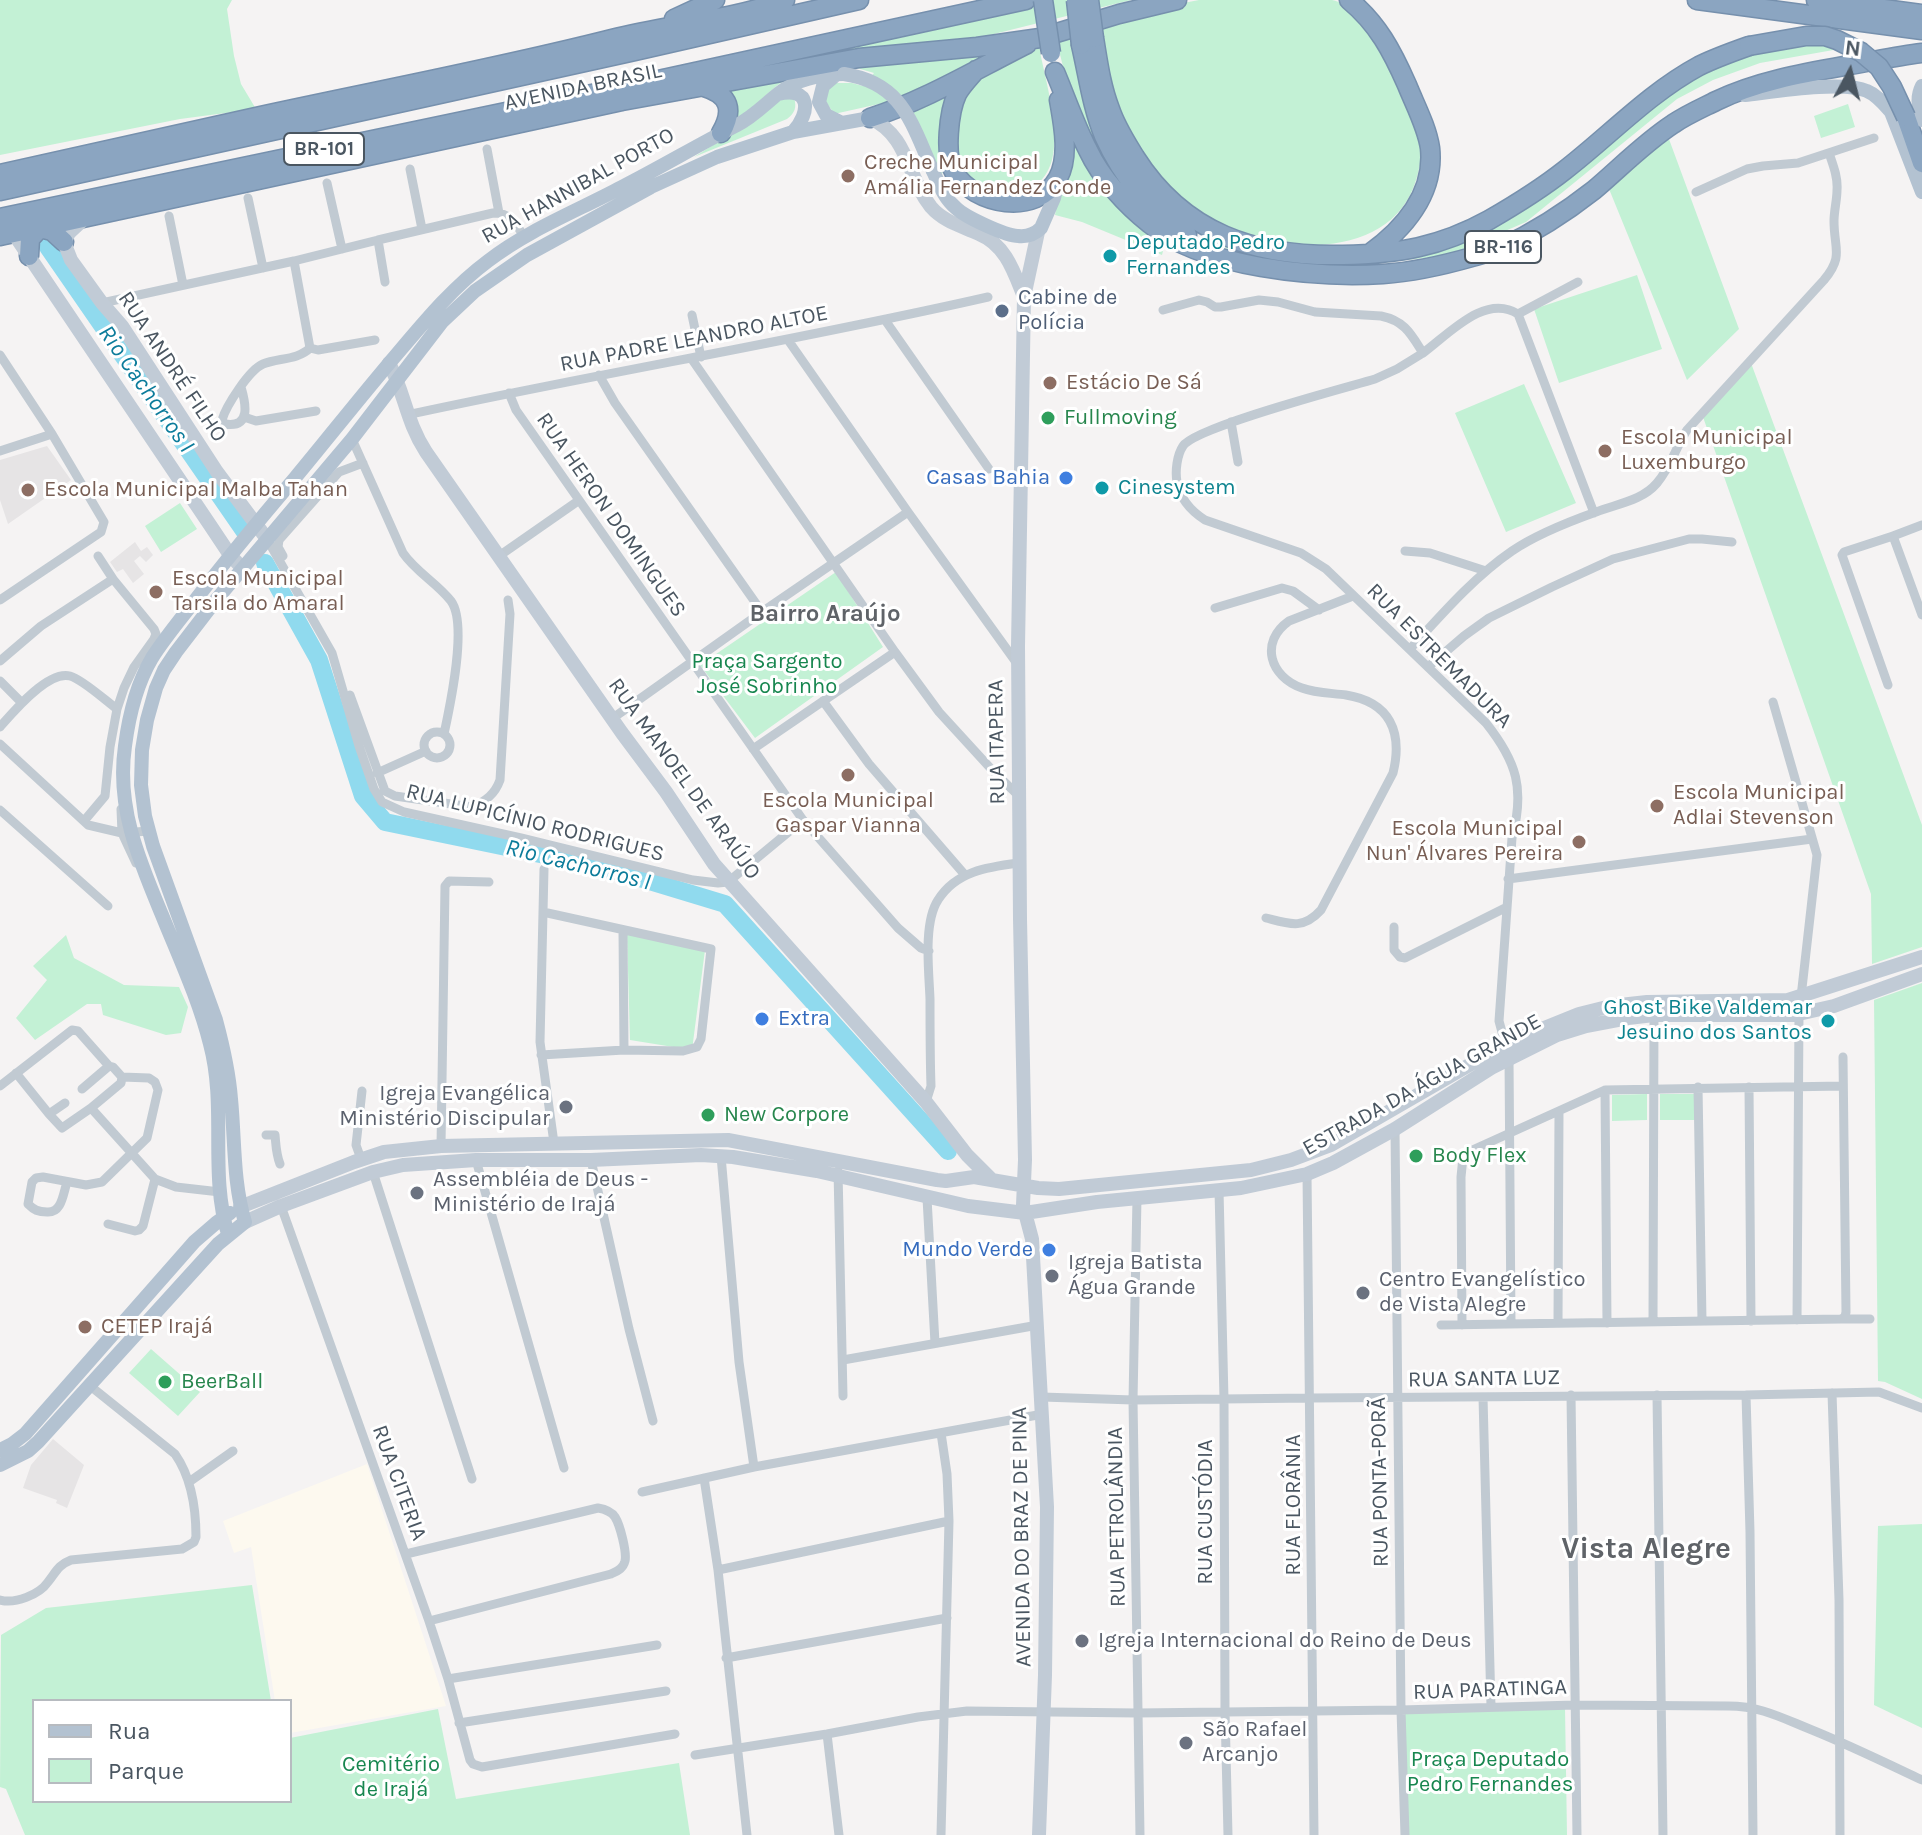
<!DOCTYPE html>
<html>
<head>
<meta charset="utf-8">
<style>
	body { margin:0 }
	#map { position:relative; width:1922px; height:1835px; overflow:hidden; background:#f5f3f3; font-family:Karla,sans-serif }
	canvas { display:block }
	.legend { position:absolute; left:32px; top:1699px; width:260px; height:104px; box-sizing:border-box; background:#fff; border:2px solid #b7bbc0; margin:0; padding:10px 14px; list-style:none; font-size:24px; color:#4a5661 }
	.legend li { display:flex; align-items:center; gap:16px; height:40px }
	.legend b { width:40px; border:2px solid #b7bbc0 }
	.north { position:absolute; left:1810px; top:32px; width:80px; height:80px; -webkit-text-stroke:6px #fff; paint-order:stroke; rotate:7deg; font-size:22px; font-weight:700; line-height:32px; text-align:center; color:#4a5661 }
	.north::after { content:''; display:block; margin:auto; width:28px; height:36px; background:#4a5661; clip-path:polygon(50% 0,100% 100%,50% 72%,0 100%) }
</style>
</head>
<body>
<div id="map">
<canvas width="1922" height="1835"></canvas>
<ul class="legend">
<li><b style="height:10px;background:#b3c2d1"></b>Rua</li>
<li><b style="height:22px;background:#c3f1d5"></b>Parque</li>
</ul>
<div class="north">N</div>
</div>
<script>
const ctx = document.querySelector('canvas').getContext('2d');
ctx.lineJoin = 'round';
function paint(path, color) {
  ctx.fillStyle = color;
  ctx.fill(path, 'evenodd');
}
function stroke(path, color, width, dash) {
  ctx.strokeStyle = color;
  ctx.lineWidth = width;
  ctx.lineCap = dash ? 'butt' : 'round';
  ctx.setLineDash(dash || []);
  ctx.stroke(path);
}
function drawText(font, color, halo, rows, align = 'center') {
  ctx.font = font + ' Karla,sans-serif';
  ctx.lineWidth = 6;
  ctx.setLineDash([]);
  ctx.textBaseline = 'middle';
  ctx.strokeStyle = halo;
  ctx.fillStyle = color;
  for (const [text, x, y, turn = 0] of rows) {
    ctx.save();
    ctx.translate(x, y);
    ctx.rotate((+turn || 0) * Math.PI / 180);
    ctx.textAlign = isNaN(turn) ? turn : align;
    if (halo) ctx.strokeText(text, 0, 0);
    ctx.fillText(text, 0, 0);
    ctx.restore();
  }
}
paint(new Path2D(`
	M367 1464 446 1706 290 1733V1701H275L251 1547 234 1553 223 1521Z`), '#fdf9ef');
paint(new Path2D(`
	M47 446 71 480 8 524 0 500V460Z
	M135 542 141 551 147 547 153 555 146 562 140 556 134 561 144 574 133 583 123 569 117 572 110 562Z
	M53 1439 84 1465 67 1508 56 1503 57 1500 23 1488 31 1465Z`), '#e6e4e5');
paint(new Path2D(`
	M0 0H232L227 9 234 56 241 84 256 109 180 119 0 155Z
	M1052 0H1131L986 36 816 53Z
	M1199 0C1229 0 1260 0 1290 0 1303 0 1319 0 1332 0 1340 1 1352 10 1358 15 1378 35 1388 64 1399 89 1406 103 1415 118 1419 133 1424 150 1420 170 1414 186 1387 258 1287 253 1228 230 1210 223 1192 211 1177 198 1151 173 1118 121 1109 85 1105 70 1104 53 1102 37L1088 40C1094 70 1100 99 1112 128 1142 201 1213 249 1290 259 1310 262 1331 259 1351 258 1379 256 1408 256 1435 248 1447 244 1458 237 1468 232 1550 194 1614 131 1685 76L1709 64 1749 50 1817 43 1839 49 1760 63 1713 80 1677 99 1526 222 1449 255 1340 268 1263 260 1235 253 1207 238 1167 211 1148 193 1130 169 1109 132 1094 90 1085 39 1074 43C1080 82 1086 122 1105 157 1121 186 1147 209 1170 232 1158 222 1143 212 1131 201 1089 159 1071 102 1058 46L1040 52C1046 81 1060 131 1052 160 1038 211 969 202 952 156 948 145 951 132 953 121 954 107 957 92 966 81 985 58 1020 50 1047 41 1097 25 1147 9 1199 0Z
	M1005 47 906 98 834 114 825 100 831 83H852L863 86 874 73 850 66Z
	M790 77C770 88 756 107 738 120V107L728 89Z
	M955 85 944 136 942 179 912 109Z
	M783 97 794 98C797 107 795 113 787 119L694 157 750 122Z
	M1848 104 1855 127 1821 138 1814 116Z
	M1666 131 1739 329 1687 380 1607 184Z
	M1069 133 1165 243 1162 255 1082 222 1055 215Z
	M1637 275 1662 349 1559 383 1534 309Z
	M1751 363 1922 825V947L1872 964 1871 894 1703 417Z
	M1524 384 1576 503 1506 532 1455 413Z
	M180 503 197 529 161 552 145 526Z
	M836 572 883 647 755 738 700 665Z
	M627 934 705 950 692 1050 630 1040Z
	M66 935 74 958 124 985 179 987 188 1007 181 1033 166 1035 103 1015 101 1004H87L35 1040 16 1018 47 980 33 966Z
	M1922 983V1399L1885 1382 1878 1381 1874 1000Z
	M1647 1094V1120L1612 1121V1095Z
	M1660 1094H1695V1120H1660Z
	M151 1349 200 1392 178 1416 129 1373Z
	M1922 1524V1728L1874 1705 1878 1526Z
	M252 1585 271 1701H34V1801H290V1738L438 1709 456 1799 679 1763 690 1835H25L6 1789 0 1787 1 1635 46 1608Z
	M1565 1708 1567 1835H1406L1405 1713Z`), '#c3f1d5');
stroke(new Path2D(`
	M48 247 245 532
	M265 563 319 660 363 796 385 822 603 867 725 904 948 1151`), '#90daee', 18);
const highway = new Path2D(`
	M1349 0C1378 24 1392 51 1407 85 1415 105 1427 127 1430 148 1435 194 1403 230 1369 254
	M1697 0 1922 30
	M1816 0 1922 14
	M674 19 715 0
	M1094 38C1098 62 1101 86 1110 109 1116 127 1126 142 1135 157 1184 234 1256 257 1343 255 1398 254 1440 247 1489 220 1515 205 1541 189 1565 170 1609 136 1649 93 1699 66 1715 58 1732 52 1749 46
	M1081 45C1088 75 1092 107 1104 136 1121 174 1151 213 1187 235
	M976 70C970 77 962 85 957 94 949 111 944 155 954 172 974 205 1037 217 1058 178 1070 156 1063 123 1059 100
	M1055 72C1066 98 1075 125 1088 150 1101 178 1126 205 1150 224 1203 268 1316 278 1383 274 1413 272 1444 265 1472 257 1482 254 1492 252 1501 248 1533 233 1566 212 1594 190 1620 168 1644 143 1673 124 1686 115 1702 108 1716 101 1757 81 1805 73 1850 65 1874 61 1898 56 1922 53
	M704 87C730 95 734 110 721 133
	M1906 117 1922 163
	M870 118C926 100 975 70 1027 44
	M0 174C85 155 170 136 256 117 375 91 494 69 612 39 669 24 729 21 785 0
	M0 191 635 51 859 0
	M0 218 649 82 1026 0
	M0 236 622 101 859 58 977 47 1040 38 1119 14 1177 0
	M29 256 30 239 40 228 52 231 64 242`);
stroke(highway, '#7690ad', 21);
stroke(new Path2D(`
	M487 149 499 213
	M410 169 422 229
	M327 183 342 249
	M1696 192 1747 169 1763 166 1798 163 1874 138
	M248 198 263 268
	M169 216 183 285
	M378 240 493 213C511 213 516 223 524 237
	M102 303 294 261 378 240 385 282
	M1163 310 1199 300 1207 302 1215 307H1221L1259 300 1278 302 1315 312 1381 316C1405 321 1411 334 1423 353L1397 369 1375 379C1345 388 1195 427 1183 446 1177 455 1175 471 1177 482 1180 499 1191 511 1205 520L1301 553 1326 569 1486 723C1517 762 1525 789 1512 838L1499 1021 1509 1058 1511 1324
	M1518 314 1578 282
	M692 315 701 357
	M885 320 989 469
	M788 340 908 512 1016 662
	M310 348 318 350 375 340
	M1423 353C1449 334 1485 293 1518 314L1594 513
	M0 355 52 434 104 522 101 532 0 600
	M691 358 895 652 939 712 993 771 1020 797
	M599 375 615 403 762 612
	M241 387C246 404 251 428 225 424L222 420C226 406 249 370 263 364 278 358 298 360 310 348L294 261
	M509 393 516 410 803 820 898 928 921 948 929 951
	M407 415C600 373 795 341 988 297
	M244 417 256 421 316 411
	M1231 422 1238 462
	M352 439 403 553C416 572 437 583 451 601 468 624 450 706 444 734
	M0 451 52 434
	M1922 525 1893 536 1922 615
	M267 539 332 653 359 746 374 789 382 802 404 812 521 838 693 880 718 883 728 882 803 820
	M1405 551 1430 553 1486 571
	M283 556 278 547 279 540 339 472 363 463
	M499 556 578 501
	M1215 608 1282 588 1293 591 1319 610
	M1410 649C1442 614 1474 577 1512 551 1537 534 1568 522 1596 512 1616 504 1642 501 1657 483 1670 468 1676 447 1687 430L1824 280C1844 256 1834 249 1834 221 1834 211 1837 200 1837 190 1838 177 1833 165 1829 153
	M0 661 41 626 113 579
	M1428 667 1464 636 1489 618 1552 587 1613 559 1689 539H1702L1732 542
	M0 681 22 703
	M1888 685 1842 555 1844 552 1893 536
	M350 695 385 791 395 796 472 807C486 801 495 794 500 780L510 614 508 600
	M823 701 869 764 965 875
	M1773 702 1817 855 1801 997
	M613 718 762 612 908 512
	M0 727C13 712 48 670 70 676 82 679 106 701 117 709
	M424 745a13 13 0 1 1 26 0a13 13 0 1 1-26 0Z
	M0 744 88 825 122 833 149 831
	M753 749 895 652
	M377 773 426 751
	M121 809 122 833 136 863
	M0 810 108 906
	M84 821 105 796 110 747 117 709 124 688 134 667 154 639 156 634 154 629 113 579 98 556
	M544 869 540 1042 554 1143
	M1508 879 1812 839
	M1266 918C1289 924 1303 930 1321 910L1393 773C1403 732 1390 702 1346 695 1331 693 1315 693 1302 688 1270 677 1259 642 1289 621L1353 596
	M1394 927V950L1400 957 1405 958 1507 907
	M623 930 624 1050
	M541 1055 624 1050 683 1051 697 1047 701 1039 711 949 543 912
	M16 1073 49 1114
	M0 1086 72 1030 78 1031 109 1066
	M1698 1087 1702 1321
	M1749 1087 1751 1321
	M1605 1090 1607 1323
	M926 1102 931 1086C930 1057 930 1028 930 999 929 972 923 923 938 900 956 871 988 867 1019 863
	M65 1103 49 1114 62 1128 91 1108 121 1083 122 1077
	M91 1108 155 1179 176 1187 220 1192
	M1395 1129 1401 1710 1405 1835
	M266 1135H275C276 1145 276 1154 280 1164
	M441 1146 445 886 449 881 489 882
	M721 1156 739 1362 754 1467
	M361 1159 356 1145 362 1091
	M476 1160 564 1468
	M591 1160 629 1329 653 1421
	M838 1171 843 1396
	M373 1172 472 1479
	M1307 1174 1314 1835
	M67 1182C63 1194 62 1213 47 1212 38 1212 34 1210 28 1204L32 1182 36 1178 43 1177 86 1185 102 1182 147 1138 158 1090 155 1082 149 1078 122 1077 113 1067 109 1066 82 1089
	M1219 1190 1224 1399 1225 1711 1228 1835
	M927 1198 935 1343
	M1137 1198 1133 1400 1140 1835
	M281 1206 429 1621 448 1679 470 1760 473 1764 482 1767 675 1734
	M108 1224 135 1231 139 1230 143 1226 155 1179
	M1841 1319H1870
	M1797 1320 1799 1014
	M1653 1322 1654 1015
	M1558 1323 1559 1111
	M1441 1325 1841 1319 1845 1317 1846 1312 1843 1057
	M1462 1325 1461 1177 1463 1157 1468 1152 1605 1090 1843 1086
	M843 1360 1038 1325
	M1832 1393 1839 1600 1840 1835
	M1571 1395 1577 1835
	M1657 1395 1663 1835
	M1746 1395 1750 1532 1753 1835
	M1042 1397 1133 1400 1311 1398 1746 1395 1879 1392 1922 1408
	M1483 1397 1491 1707
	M941 1433 947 1474 949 1521 941 1835
	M704 1478 718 1570 747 1835
	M189 1482 233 1451
	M642 1492 754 1467 1043 1414
	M406 1554 598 1508C604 1509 611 1511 615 1517 620 1525 627 1552 625 1561 623 1569 617 1571 611 1574L429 1621
	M718 1570 949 1521
	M0 1600C15 1604 39 1595 48 1582 56 1572 58 1565 71 1560L182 1549 194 1542 196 1537C196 1508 191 1477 175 1454L89 1385
	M726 1658 947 1618
	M448 1679 657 1645
	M459 1723 666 1691
	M827 1734 839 1835
	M695 1755 827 1734 918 1717 967 1711 1137 1713 1401 1710 1575 1705 1728 1706C1761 1706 1782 1718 1812 1730 1849 1745 1886 1763 1922 1780`), '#c1cad2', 9);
stroke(new Path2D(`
	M870 118C910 137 906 176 931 207 944 222 962 226 979 234 1006 245 1014 272 1024 297
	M84 219 69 233 64 242 71 260 102 303 122 326 217 472 267 539
	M1038 232 1024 297 1018 646 1020 919 1025 1160 1023 1205 1032 1239 1047 1507 1045 1675 1039 1835
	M14 234 210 525 230 555 243 569
	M389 363C405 394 406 421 426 452L622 733 666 792 714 864 926 1102 967 1155 991 1179
	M240 1207 354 1162 384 1152 441 1146 728 1140 937 1180 946 1181 974 1177 1038 1188 1059 1189 1251 1170 1291 1160 1331 1145 1490 1053 1527 1035 1579 1014 1611 1006 1647 1002 1788 1000 1922 957
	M245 1222 281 1206 373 1172 403 1165 476 1160H591L701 1155 733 1157 817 1171 968 1206 1025 1213 1097 1202 1241 1188 1307 1174 1333 1163 1395 1129 1491 1068 1557 1035 1586 1026 1628 1018 1654 1015H1794L1834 1006 1922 974`), '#c1cbd6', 14);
stroke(new Path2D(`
	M837 74 823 86 819 102 826 115 842 123
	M1922 86C1916 98 1919 107 1922 120
	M778 94C811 86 811 112 793 132
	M1745 95C1772 92 1843 80 1867 91 1877 95 1884 104 1891 112L1922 192
	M933 171C939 184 944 198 956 208 965 217 1006 236 1018 236 1027 237 1035 234 1041 228L1054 198 1059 178
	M228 1234C209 1173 227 1107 210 1044 199 1000 179 957 162 915 139 860 116 807 125 746 129 715 136 685 152 658 164 639 179 621 193 603 226 560 260 519 295 478 329 437 362 395 397 354 425 321 453 287 488 261 528 230 577 211 622 187 661 167 698 145 737 125 753 117 765 104 779 93 799 78 821 74 844 74
	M0 1450 12 1444 25 1434 194 1242 216 1223 230 1213
	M0 1465 28 1451 38 1442 218 1244 245 1222C233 1183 235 1140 231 1099 229 1072 223 1046 216 1020L153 846 145 816 141 785 142 750 147 720 156 688 164 670 176 652 216 600 352 439 442 322 475 291 527 255 651 187 717 157 793 132 870 118`), '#b3c2d1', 14);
stroke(highway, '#8ba5c1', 18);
const highwayBridge = new Path2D(`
	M1043 0 1051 53
	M1076 0 1081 45
	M1089 0 1094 38
	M1749 46 1806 36H1825L1837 40 1861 52 1879 67 1892 87 1906 117`);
stroke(highwayBridge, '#7690ad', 21, []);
stroke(new Path2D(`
	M844 74C903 83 911 123 933 171`), '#b3c2d1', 14);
stroke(highwayBridge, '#8ba5c1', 18);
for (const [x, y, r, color] of [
	[848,176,8,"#8d6e63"],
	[1110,256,8,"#0f9aa8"],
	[1002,311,8,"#5c6f8a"],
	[1050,383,8,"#8d6e63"],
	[1048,418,8,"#2e9e5b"],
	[1605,451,8,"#8d6e63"],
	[1066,478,8,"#3f7fe0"],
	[1102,488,8,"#0f9aa8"],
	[28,490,8,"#8d6e63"],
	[156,592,8,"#8d6e63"],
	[848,775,8,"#8d6e63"],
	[1657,806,8,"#8d6e63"],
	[1579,842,8,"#8d6e63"],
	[762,1019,8,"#3f7fe0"],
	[1828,1021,8,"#0f9aa8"],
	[566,1107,8,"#6b7280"],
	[708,1115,8,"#2e9e5b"],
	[1416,1156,8,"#2e9e5b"],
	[417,1193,8,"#6b7280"],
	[1049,1250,8,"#3f7fe0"],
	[1052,1276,8,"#6b7280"],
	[1363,1293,8,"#6b7280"],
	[85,1327,8,"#8d6e63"],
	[165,1382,8,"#2e9e5b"],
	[1082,1641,8,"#6b7280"],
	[1186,1743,8,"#6b7280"]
]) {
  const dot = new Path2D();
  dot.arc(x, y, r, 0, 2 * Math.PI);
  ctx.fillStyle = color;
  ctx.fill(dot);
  stroke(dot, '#fff', 3);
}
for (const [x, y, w] of [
	[324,149,80],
	[1503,247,76]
]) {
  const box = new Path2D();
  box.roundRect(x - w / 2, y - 16, w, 32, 6);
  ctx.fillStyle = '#fff';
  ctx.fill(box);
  stroke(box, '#4a5661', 2);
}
drawText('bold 20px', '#4a5661', null, [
	["BR-101",324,149],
	["BR-116",1503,247]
]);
drawText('22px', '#4a5661', '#fff', [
	["AVENIDA BRASIL",583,87,-12],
	["RUA HANNIBAL PORTO",578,186,-29],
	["RUA PADRE LEANDRO ALTOE",694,339,-11],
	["RUA ANDRÉ FILHO",172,367,56],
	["RUA HERON DOMINGUES",611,515,55],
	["RUA ESTREMADURA",1439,656,45],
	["RUA ITAPERA",997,742,-91],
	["RUA MANOEL DE ARAÚJO",684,779,54],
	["RUA LUPICÍNIO RODRIGUES",535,823,14],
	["ESTRADA DA ÁGUA GRANDE",1422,1085,-29],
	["RUA SANTA LUZ",1484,1379,-1],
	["RUA PONTA-PORÃ",1380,1482,-91],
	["RUA CITERIA",399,1483,70],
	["RUA FLORÂNIA",1294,1505,-90],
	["RUA CUSTÓDIA",1206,1512,-90],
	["RUA PETROLÂNDIA",1117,1517,-91],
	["AVENIDA DO BRAZ DE PINA",1022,1537,-91],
	["RUA PARATINGA",1490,1690,-2]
]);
drawText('22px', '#785e54', '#fff', [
	["Creche Municipal",864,163],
	["Amália Fernandez Conde",864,188],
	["Estácio De Sá",1066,383],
	["Escola Municipal",1621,438],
	["Luxemburgo",1621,463],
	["Escola Municipal Malba Tahan",44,490],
	["Escola Municipal",172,579],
	["Tarsila do Amaral",172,604],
	["Escola Municipal",1673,793],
	["Adlai Stevenson",1673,818],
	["Escola Municipal",848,801,"center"],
	["Gaspar Vianna",848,826,"center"],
	["Escola Municipal",1563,829,"right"],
	["Nun' Álvares Pereira",1563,854,"right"],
	["CETEP Irajá",101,1327]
], 'left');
drawText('22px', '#0d838f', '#fff', [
	["Deputado Pedro",1126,243],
	["Fernandes",1126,268],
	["Cinesystem",1118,488],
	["Ghost Bike Valdemar",1812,1008,"right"],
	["Jesuino dos Santos",1812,1033,"right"]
], 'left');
drawText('22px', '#4e5e75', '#fff', [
	["Cabine de",1018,298],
	["Polícia",1018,323]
], 'left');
drawText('22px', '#27864d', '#fff', [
	["Fullmoving",1064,418],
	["New Corpore",724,1115],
	["Body Flex",1432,1156],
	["BeerBall",181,1382]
], 'left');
drawText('22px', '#366cbe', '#fff', [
	["Casas Bahia",1050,478],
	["Extra",778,1019,"left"],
	["Mundo Verde",1033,1250]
], 'right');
drawText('22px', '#17864f', '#fff', [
	["Praça Sargento",767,662],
	["José Sobrinho",767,687],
	["Praça Deputado",1490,1760],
	["Pedro Fernandes",1490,1785],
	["Cemitério",391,1765],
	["de Irajá",391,1790]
]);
drawText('22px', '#5b616d', '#fff', [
	["Igreja Evangélica",550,1094,"right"],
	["Ministério Discipular",550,1119,"right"],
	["Assembléia de Deus -",433,1180],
	["Ministério de Irajá",433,1205],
	["Igreja Batista",1068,1263],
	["Água Grande",1068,1288],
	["Centro Evangelístico",1379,1280],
	["de Vista Alegre",1379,1305],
	["Igreja Internacional do Reino de Deus",1098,1641],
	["São Rafael",1202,1730],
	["Arcanjo",1202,1755]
], 'left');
drawText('italic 24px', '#0c7c9b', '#fff', [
	["Rio Cachorros I",146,389,55],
	["Rio Cachorros I",578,865,14]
]);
drawText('bold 24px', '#5f6368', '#fff', [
	["Bairro Araújo",825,614]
]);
drawText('bold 30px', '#5f6368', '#fff', [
	["Vista Alegre",1646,1549]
]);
</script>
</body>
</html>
